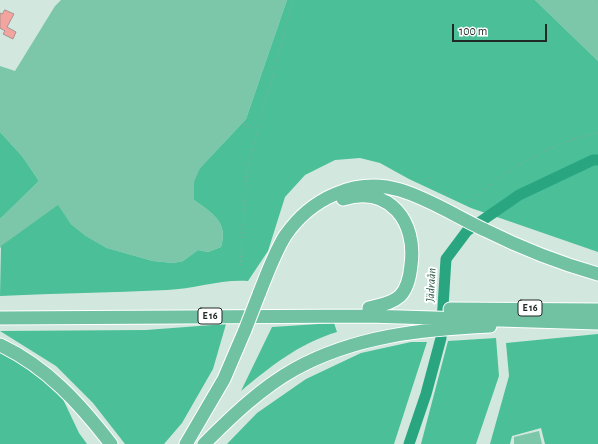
<!DOCTYPE html>
<html>
<head>
<meta charset="utf-8">
<style>
	body { margin:0 }
	#map { position:relative; width:598px; height:444px; overflow:hidden; background:#d2e8de; font-family:"Alegreya Sans",sans-serif }
	canvas { display:block }
	.scale { position:absolute; left:452px; top:24px; width:95px; height:18px; box-sizing:border-box; border:2px solid #212926; border-top:0; padding-left:5px; font-size:12px; line-height:14px; white-space:nowrap; color:#212926; -webkit-text-stroke:3px #fff; paint-order:stroke }
</style>
</head>
<body>
<div id="map">
<canvas width="598" height="444"></canvas>
<div class="scale">100 m</div>
</div>
<script>
const ctx = document.querySelector('canvas').getContext('2d');
ctx.lineJoin = 'round';
function paint(path, color) {
  ctx.fillStyle = color;
  ctx.fill(path, 'evenodd');
}
function stroke(path, color, width, dash) {
  ctx.strokeStyle = color;
  ctx.lineWidth = width;
  ctx.lineCap = dash ? 'butt' : 'round';
  ctx.setLineDash(dash || []);
  ctx.stroke(path);
}
function drawText(font, color, halo, rows, align = 'center') {
  ctx.font = font + ' "Alegreya Sans",sans-serif';
  ctx.lineWidth = 4;
  ctx.setLineDash([]);
  ctx.textBaseline = 'middle';
  ctx.strokeStyle = halo;
  ctx.fillStyle = color;
  for (const [text, x, y, turn = 0] of rows) {
    ctx.save();
    ctx.translate(x, y);
    ctx.rotate((+turn || 0) * Math.PI / 180);
    ctx.textAlign = isNaN(turn) ? turn : align;
    if (halo) ctx.strokeText(text, 0, 0);
    ctx.fillText(text, 0, 0);
    ctx.restore();
  }
}
paint(new Path2D(`
	M61 0H287L246 119 200 168 194 200C212 213 229 222 221 247L208 252 198 250 183 261 173 263 153 261 107 248 86 236 71 224 58 206 0 248V219L39 181 22 156 0 132V66L15 71 55 6Z
	M535 0H598V61Z
	M539 431 542 444H514V437Z`), '#7cc7aa');
paint(new Path2D(`
	M287 0H535L598 61V252L471 208 409 179 380 163 360 158 335 160 305 175 285 197 268 251 248 281C221 279 194 289 167 290 111 293 56 293 0 296L1 246 58 205 71 224 86 236 107 248 153 261 173 263 183 261 198 250 208 252 221 247C229 222 212 213 194 200V182L200 168 246 119Z
	M0 132 22 156 39 181 0 219Z
	M334 323 337 332C298 344 271 366 241 391L272 327Z
	M226 324 213 369 182 423 164 444H125L93 403 56 366 0 331 146 330Z
	M598 334V444H545L541 428 512 436 510 444H490L509 376 506 343Z
	M496 338 499 376 476 444H421L448 341Z
	M411 342H427L394 444H227L257 413 306 379 361 353Z
	M0 352 21 362 61 395 79 433 87 444H0Z`), '#4bbf98');
stroke(new Path2D(`
	M409 444 426 394 441 338 446 259 467 231 519 195 593 160H598`), '#29a680', 11);
const building = new Path2D(`
	M5 10 14 14 7 27 16 32 13 39 3 34 5 31 0 28V13L2 14Z`);
paint(building, '#f4a49f');
stroke(building, '#a79290', 1);
const highway = new Path2D(`
	M343 199C390 185 417 222 411 265 410 276 408 288 400 296 391 304 380 305 369 308
	M259 294C267 274 274 254 285 236 311 198 356 177 400 190 430 199 457 217 485 230 521 248 559 263 598 274
	M450 309 598 310
	M0 318 368 316 598 323
	M0 345C47 367 80 404 111 444
	M186 444 224 379 245 330
	M204 444C232 416 261 388 295 369 355 336 423 329 490 326`);
stroke(highway, '#fff', 15);
stroke(new Path2D(`
	M595 0 598 2
	M244 125 256 129
	M428 178C436 192 455 198 470 202 477 197 482 191 489 186 521 162 558 140 598 133
	M240 265 247 170 293 0`), '#95a69e', 1, [1, 3]);
stroke(highway, '#70c2a3', 13);
const highwayBridge = new Path2D(`
	M245 330 259 294`);
stroke(highwayBridge, '#fff', 15, []);
stroke(highwayBridge, '#70c2a3', 13);
for (const [x, y, w] of [
	[530,308,24],
	[210,316,24]
]) {
  const box = new Path2D();
  box.roundRect(x - w / 2, y - 8, w, 16, 3);
  ctx.fillStyle = '#fff';
  ctx.fill(box);
  stroke(box, '#212926', 1);
}
drawText('bold 10px', '#212926', null, [
	["E 16",530,308],
	["E 16",210,316]
]);
drawText('italic 12px', '#285847', '#fff', [
	["Jädraån",431,285,-87]
]);
</script>
</body>
</html>
